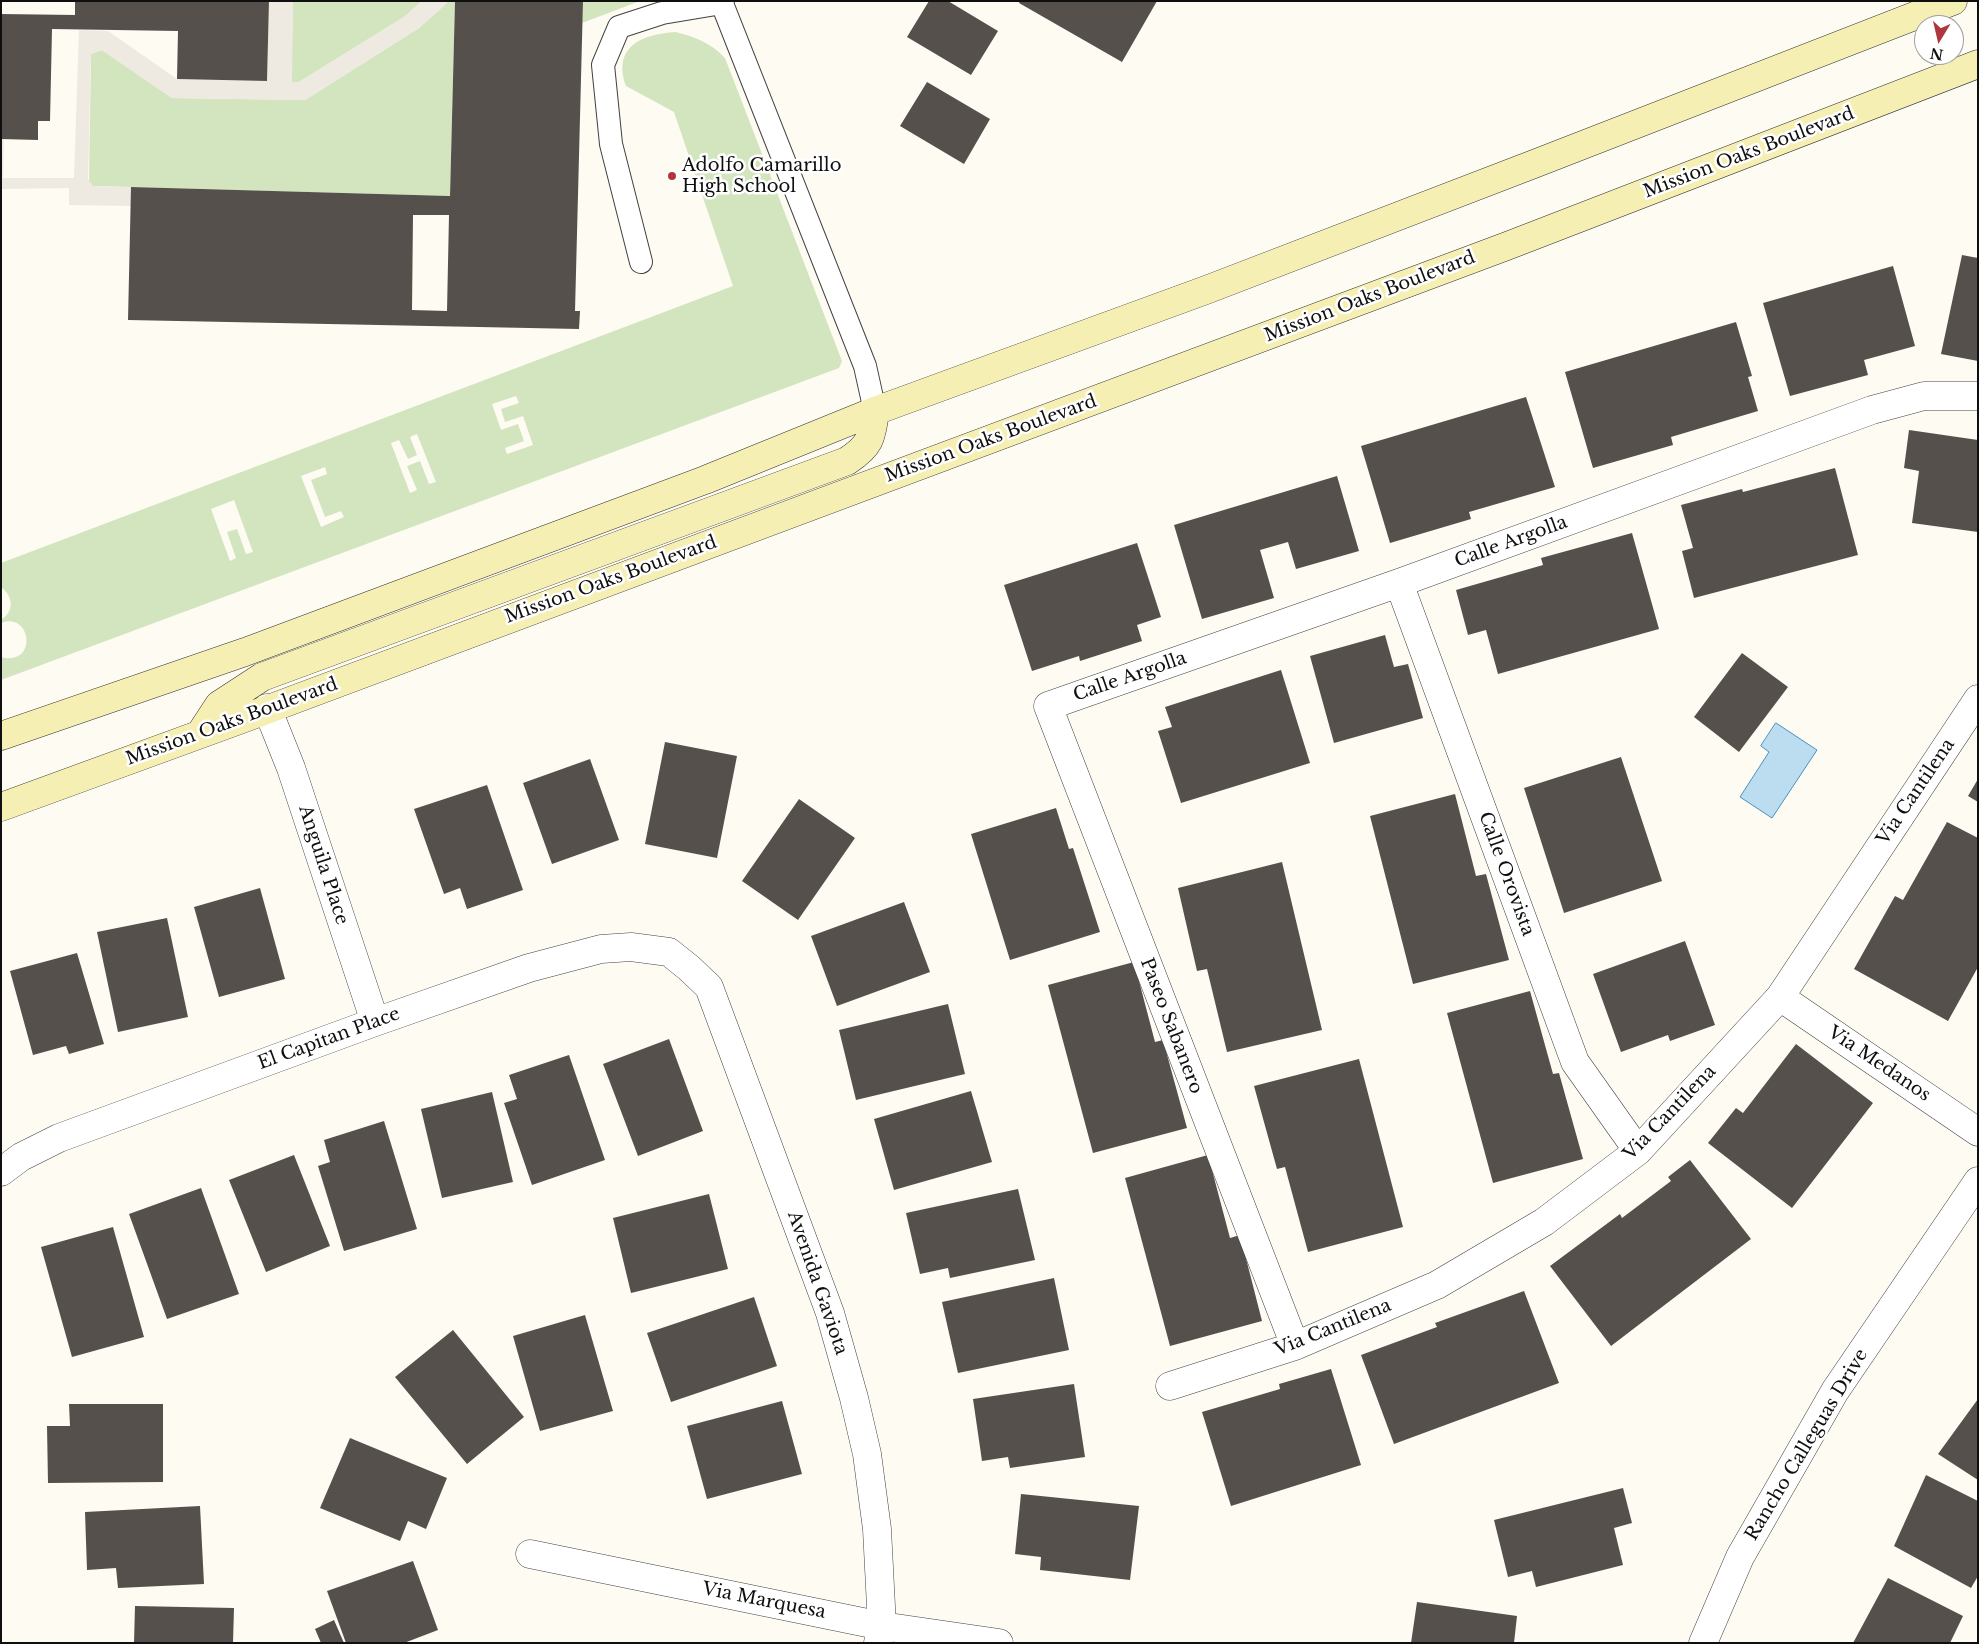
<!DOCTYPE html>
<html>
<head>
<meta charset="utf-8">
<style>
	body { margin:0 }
	#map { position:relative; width:1979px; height:1644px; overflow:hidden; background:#fdfbf2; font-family:"Libre Baskerville",serif }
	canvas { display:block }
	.frame { position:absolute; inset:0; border:2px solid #0f0f0f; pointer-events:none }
	.north { position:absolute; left:1914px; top:15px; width:50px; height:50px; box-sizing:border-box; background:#fff; border:1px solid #9f9f9f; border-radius:50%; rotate:189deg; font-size:14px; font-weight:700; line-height:20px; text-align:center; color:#0f0f0f }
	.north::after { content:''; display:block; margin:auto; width:18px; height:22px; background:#af363c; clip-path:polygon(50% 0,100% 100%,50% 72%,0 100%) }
</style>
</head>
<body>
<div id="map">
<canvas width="1979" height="1644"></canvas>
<div class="frame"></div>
<div class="north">N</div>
</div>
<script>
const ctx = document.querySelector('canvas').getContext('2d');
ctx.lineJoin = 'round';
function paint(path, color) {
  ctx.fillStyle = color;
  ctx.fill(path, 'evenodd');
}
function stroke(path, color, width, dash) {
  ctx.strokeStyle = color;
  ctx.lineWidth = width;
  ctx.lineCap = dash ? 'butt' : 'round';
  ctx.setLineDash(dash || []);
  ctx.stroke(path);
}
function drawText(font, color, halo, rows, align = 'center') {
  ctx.font = font + ' "Libre Baskerville",serif';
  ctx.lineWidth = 5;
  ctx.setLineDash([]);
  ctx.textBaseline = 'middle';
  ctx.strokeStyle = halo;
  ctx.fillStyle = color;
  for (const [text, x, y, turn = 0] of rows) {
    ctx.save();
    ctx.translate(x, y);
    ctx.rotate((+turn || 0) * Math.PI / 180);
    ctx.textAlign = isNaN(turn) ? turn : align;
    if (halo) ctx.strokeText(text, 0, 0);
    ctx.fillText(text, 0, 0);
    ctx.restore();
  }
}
paint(new Path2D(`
	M293 1H422L404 17 299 82H291Z
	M449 1H455L450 196 93 186 89 182 91 54 102 50 172 98 305 100 419 28Z
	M583 1H640L582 23Z
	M676 32C695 37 711 43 725 58L842 361 839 368 1 680V657C38 667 32 611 1 623V620C15 611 13 596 1 587V563L733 286 674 112 626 86C612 46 643 34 676 32ZM516 396 519 403 501 409 505 422 523 416 533 445 507 454 505 448 524 441 518 424 501 430 492 404ZM417 434 436 482 429 484 420 461 407 466 417 490 410 493 391 443 399 440 408 459 417 455 410 437ZM325 467 327 474 311 480 325 517 341 511 344 517 321 527 301 476ZM234 500 253 552 246 554 237 529 227 532 236 558 230 561 211 509Z`), '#d2e5bf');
paint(new Path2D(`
	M269 1H293L292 82H299L404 17 422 1H449L419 28 305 100 172 98 102 50 91 54 88 179 93 186 131 187V206L69 205V188L1 189V139H4L3 178H74L79 30 108 31 177 79 267 81Z`), '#eeeae1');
const water = new Path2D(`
	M1776 723 1817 750 1772 818 1740 797 1769 752 1761 746Z`);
paint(water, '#bcdcef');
stroke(water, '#4b90be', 1);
paint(new Path2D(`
	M75 1H269L267 81 177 79 178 31 52 29 50 121H38V140L1 139V14L75 15Z
	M455 1H583L575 311H580L579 329 128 320 131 187 450 196ZM413 215H449L447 311 412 310Z
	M929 1H948L998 31 971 75 907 37Z
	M1020 1H1157L1122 62 1019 3Z
	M927 82 990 119 964 164 900 126Z
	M1962 255 1978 258V361L1941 354Z
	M1893 266 1915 346 1864 360 1868 375 1790 396 1763 303Z
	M1736 322 1752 376 1748 377 1758 411 1671 437 1673 445 1593 468 1565 372Z
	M1526 397 1555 487 1469 512 1471 519 1390 543 1361 446Z
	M1909 430 1978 440V532L1912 523 1919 471 1904 468Z
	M1835 468 1858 555 1694 598 1682 551 1693 548 1681 505 1742 489 1743 492Z
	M1337 476 1359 551 1296 569 1288 542 1260 550 1274 598 1202 619 1174 525Z
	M1632 533 1659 629 1498 674 1486 630 1468 635 1456 590 1543 565 1541 558Z
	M1137 543 1161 617 1137 625 1142 641 1080 661 1079 656 1032 671 1004 585Z
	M1385 635 1394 667 1408 664 1423 718 1334 743 1310 656Z
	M1742 653 1788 687 1739 752 1694 717Z
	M1281 670 1310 763 1181 803 1158 731 1172 727 1165 707Z
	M665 742 737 756 717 858 645 844Z
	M1621 757 1662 881 1564 913 1524 788Z
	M590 759 619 840 552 864 523 783Z
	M1978 779V802L1968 796Z
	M487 785 523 890 467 909 460 888 444 894 414 809Z
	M1455 794 1476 876 1486 874 1509 960 1413 984 1370 816Z
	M799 799 855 838 798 920 742 881Z
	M1056 808 1069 849 1073 848 1100 932 1010 960 971 834Z
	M1947 822 1978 838V967L1948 1021 1854 969 1895 896 1903 900Z
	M1282 862 1322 1030 1227 1052 1207 969 1197 971 1178 888Z
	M260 888 285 979 219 997 194 907Z
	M904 902 930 972 837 1006 811 936Z
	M167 918 188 1017 118 1032 97 932Z
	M1685 941 1715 1025 1670 1041 1668 1035 1621 1052 1593 974Z
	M77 953 104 1044 69 1054 66 1046 33 1055 10 971Z
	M1134 962 1155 1042 1163 1040 1187 1128 1093 1153 1048 985Z
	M1530 991 1553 1074 1559 1073 1583 1159 1493 1183 1447 1013Z
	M948 1004 965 1074 856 1100 839 1030Z
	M669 1039 703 1131 638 1156 603 1064Z
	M1796 1044 1873 1103 1792 1208 1708 1143 1736 1108 1743 1113Z
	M569 1055 605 1160 532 1185 504 1103 517 1099 509 1075Z
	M1359 1059 1403 1227 1308 1252 1285 1167 1277 1169 1254 1086Z
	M971 1091 992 1162 894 1190 874 1119Z
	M492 1092 513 1182 442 1198 421 1109Z
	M384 1121 417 1229 344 1251 318 1166 330 1162 324 1140Z
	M294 1155 330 1246 266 1272 229 1180Z
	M1208 1155 1230 1238 1240 1235 1262 1321 1170 1346 1125 1178Z
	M1690 1160 1751 1239 1611 1346 1550 1266 1620 1214 1622 1218 1671 1181 1668 1177Z
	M201 1188 239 1294 167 1319 129 1214Z
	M1018 1189 1035 1260 950 1278 948 1268 920 1274 906 1213Z
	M709 1194 728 1269 631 1293 613 1218Z
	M113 1227 144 1337 72 1357 41 1247Z
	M1054 1278 1069 1350 958 1373 942 1302Z
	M1524 1291 1559 1383 1394 1444 1361 1355 1437 1327 1435 1323Z
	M754 1297 777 1366 671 1402 647 1333Z
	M585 1315 613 1411 540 1431 513 1336Z
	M453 1330 524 1417 467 1464 395 1377Z
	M1331 1369 1361 1465 1231 1506 1202 1412 1280 1389 1279 1384Z
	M1074 1384 1085 1457 1010 1468 1008 1457 982 1461 973 1399Z
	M1978 1399V1480L1938 1454Z
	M782 1401 802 1474 707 1499 687 1426Z
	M69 1404H163V1482L48 1483 47 1426H70Z
	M350 1438 447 1478 426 1529 408 1521 400 1541 320 1508Z
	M1926 1475 1978 1501V1576L1971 1588 1894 1546Z
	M1623 1488 1632 1523 1614 1528 1623 1565 1536 1587 1532 1571 1508 1577 1494 1520Z
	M1021 1494 1139 1506 1130 1580 1040 1570 1041 1557 1015 1554Z
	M200 1506 204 1584 118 1588 116 1568 87 1570 85 1512Z
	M413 1561 438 1630 404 1643H346L327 1591Z
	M1888 1578 1963 1616 1950 1643H1853Z
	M1417 1602 1517 1616 1514 1643H1411Z
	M135 1606 234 1608 233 1643H134Z
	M334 1620 344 1643H321L315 1629Z`), '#56504c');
const lane = new Path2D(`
	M721 1 865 366 875 411
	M641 262 611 144 603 65 619 27 662 13 722 3 723 1`);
const street = new Path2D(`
	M1399 583 1575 1062 1638 1151
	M267 708 291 768 375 1022
	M1780 997 1978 1132
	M1 1172 21 1157 59 1138 375 1022 529 968 601 949 631 947 669 952 689 968 709 987 830 1313 854 1398 867 1454 877 1529 882 1626 878 1643
	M1295 1346 1048 706 1399 583 1872 410 1924 396H1978
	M1170 1386 1295 1346 1437 1285 1544 1222 1638 1151 1780 997 1978 699
	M530 1554 882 1626 999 1643
	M1703 1643 1740 1557 1835 1391 1978 1181`);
const secondary = new Path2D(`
	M200 734 219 705 262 677 847 461C870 446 872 438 875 411
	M1 736 245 652 705 480 875 411 1206 290 1534 164 1953 1
	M1 807 242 719 1507 246 1978 64`);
stroke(lane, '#424242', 24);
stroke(street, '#424242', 29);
stroke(secondary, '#313131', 29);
stroke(lane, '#fff', 22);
stroke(street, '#fff', 28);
stroke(secondary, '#f6efb4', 28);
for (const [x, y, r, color] of [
	[672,176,5,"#af363c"]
]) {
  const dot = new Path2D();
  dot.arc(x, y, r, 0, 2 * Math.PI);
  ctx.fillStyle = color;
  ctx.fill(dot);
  stroke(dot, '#fff', 2);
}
drawText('18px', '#0f0f0f', '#fff', [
	["Mission Oaks Boulevard",1749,153,-21],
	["Mission Oaks Boulevard",1370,297,-21],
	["Mission Oaks Boulevard",991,439,-20],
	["Calle Argolla",1511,542,-20],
	["Mission Oaks Boulevard",611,580,-20],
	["Calle Argolla",1130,677,-19],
	["Mission Oaks Boulevard",232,722,-20],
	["Via Cantilena",1916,792,-56],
	["Anguila Place",323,865,72],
	["Calle Orovista",1506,874,70],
	["Paseo Sabanero",1171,1026,69],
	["El Capitan Place",329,1039,-20],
	["Via Medanos",1879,1064,34],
	["Via Cantilena",1670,1113,-46],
	["Avenida Gaviota",817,1283,71],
	["Via Cantilena",1333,1328,-22],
	["Rancho Calleguas Drive",1807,1445,-59],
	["Via Marquesa",764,1601,11]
]);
drawText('18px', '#0f0f0f', '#fff', [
	["Adolfo Camarillo",682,166],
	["High School",682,187]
], 'left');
</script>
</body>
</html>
